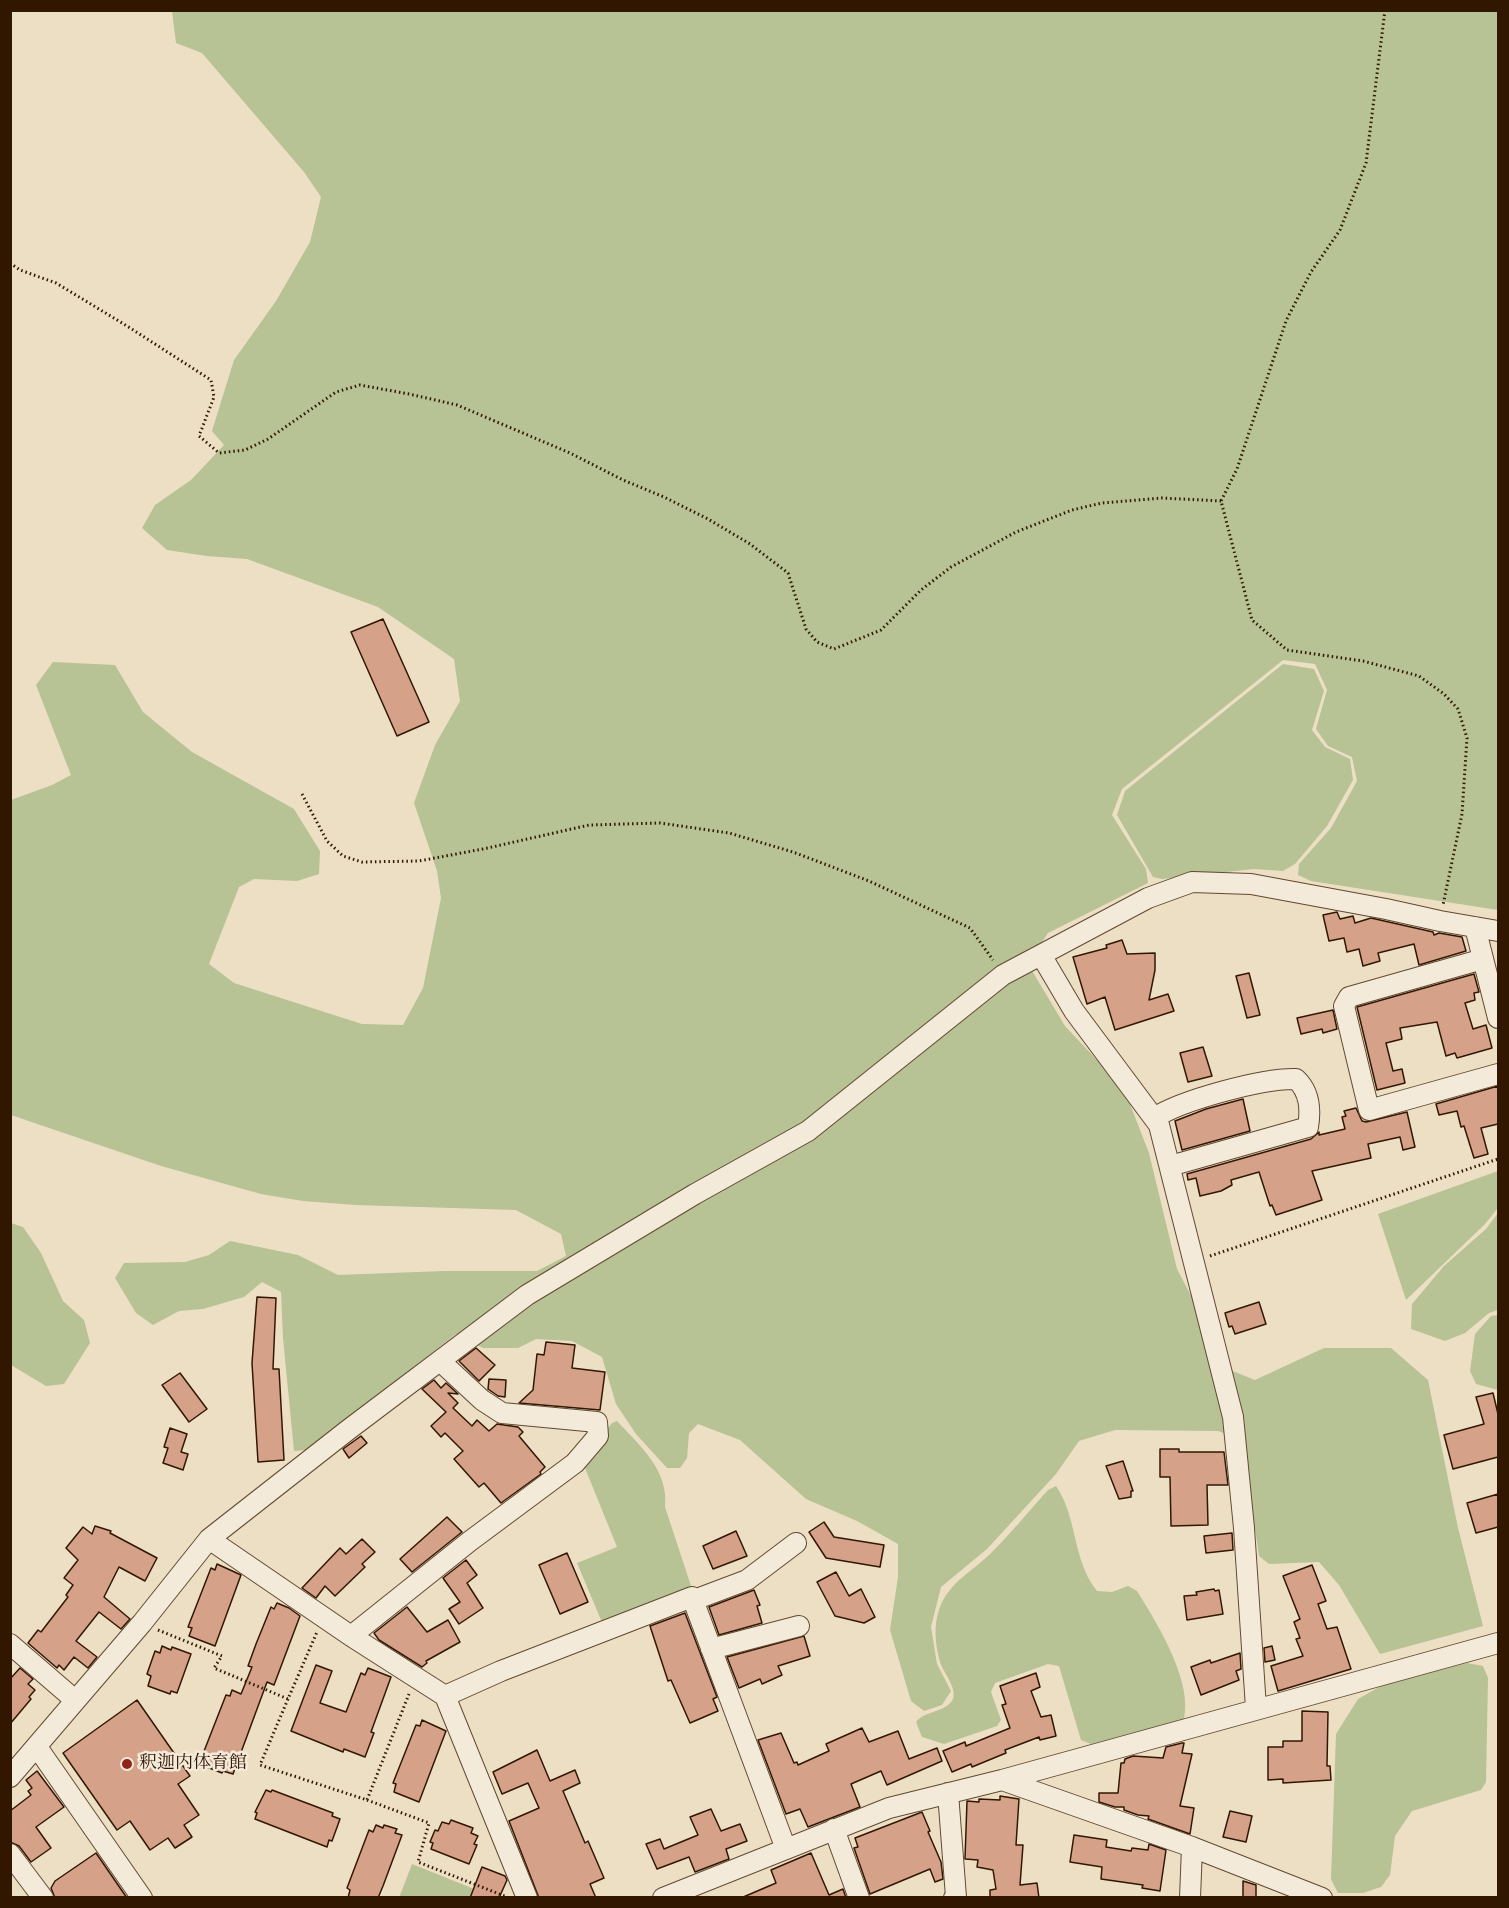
<!DOCTYPE html>
<html>
<head>
<meta charset="utf-8">
<style>
	body { margin:0 }
	#map { position:relative; width:1509px; height:1908px; overflow:hidden; background:#eddfc4; font-family:"IM FELL DW Pica",serif }
	canvas { display:block }
	.frame { position:absolute; inset:0; border:12px solid #321700; pointer-events:none }
</style>
</head>
<body>
<div id="map">
<canvas width="1509" height="1908"></canvas>
<div class="frame"></div>
</div>
<script>
const ctx = document.querySelector('canvas').getContext('2d');
ctx.lineJoin = 'round';
function paint(path, color) {
  ctx.fillStyle = color;
  ctx.fill(path, 'evenodd');
}
function stroke(path, color, width, dash) {
  ctx.strokeStyle = color;
  ctx.lineWidth = width;
  ctx.lineCap = dash ? 'butt' : 'round';
  ctx.setLineDash(dash || []);
  ctx.stroke(path);
}
function drawText(font, color, halo, rows, align = 'center') {
  ctx.font = font + ' "IM FELL DW Pica","Noto Serif JP",serif';
  ctx.lineWidth = 5;
  ctx.setLineDash([]);
  ctx.textBaseline = 'middle';
  ctx.strokeStyle = halo;
  ctx.fillStyle = color;
  for (const [text, x, y, turn = 0] of rows) {
    ctx.save();
    ctx.translate(x, y);
    ctx.rotate((+turn || 0) * Math.PI / 180);
    ctx.textAlign = isNaN(turn) ? turn : align;
    if (halo) ctx.strokeText(text, 0, 0);
    ctx.fillText(text, 0, 0);
    ctx.restore();
  }
}
paint(new Path2D(`
	M172 11H1498V910L1311 881 1298 875 1299 864 1331 828 1357 781 1352 757 1328 746 1316 729 1327 690 1315 664 1283 660 1122 789 1112 815 1146 869 1148 883 1048 933 1028 964 1065 1026 1124 1089 1149 1153 1177 1269 1230 1370 1255 1380 1324 1348H1391L1428 1380 1458 1528 1483 1626 1380 1654 1339 1585 1319 1562 1269 1564 1259 1556 1242 1440 1218 1431 1115 1430 1079 1441 1056 1474 987 1549 941 1587 931 1627 937 1664 951 1691 942 1705 924 1711 911 1701 890 1630 898 1577V1544L857 1521 806 1499 740 1440 698 1424 689 1433 687 1458 680 1468H667L636 1434 616 1404 602 1357 572 1341 536 1339 518 1348H483L456 1334 307 1450 294 1451 283 1338 281 1292 262 1282 244 1297 203 1309 179 1311 153 1325 136 1313 115 1278 124 1263 185 1262 209 1255 230 1241 298 1255 338 1275 444 1271H537L566 1256 561 1234 516 1210 356 1205 303 1201 261 1194 161 1166 11 1115V800L52 785 71 775 36 685 53 662 115 665 143 712 192 752 294 809 320 851 319 874 297 881 254 879 239 887 209 964 234 983 362 1024 403 1025 423 988 441 898 437 871 414 803 435 745 460 701 454 659 378 607 247 559 207 556 167 550 142 528 155 505 191 480 224 445 212 431 234 360 276 301 310 242 321 197 304 172 202 53 176 43Z
	M1283 664 1314 669 1324 691 1312 730 1325 747 1350 759 1353 780 1327 826 1295 864 1283 871 1254 869 1162 879 1153 877 1117 815 1125 791Z
	M1498 1171V1208L1485 1224 1406 1300 1378 1214Z
	M1498 1213V1310L1489 1313 1465 1333 1445 1341 1411 1329 1412 1304 1444 1266 1486 1229Z
	M11 1223 23 1227 41 1253 63 1301 84 1320 90 1343 64 1384 46 1386 11 1365Z
	M1498 1315V1390L1476 1384 1470 1371 1475 1334 1491 1316Z
	M617 1421C640 1446 669 1470 665 1507L693 1592 604 1627 577 1563 617 1547 583 1463 584 1458 612 1423Z
	M1056 1486C1078 1518 1072 1560 1097 1591L1112 1592 1128 1586 1137 1591C1157 1623 1193 1681 1184 1719L1091 1744 1081 1740 1059 1666 1048 1664 995 1683 991 1692 1001 1720 997 1726 944 1744 922 1737 916 1722C925 1710 946 1713 953 1699 957 1689 945 1674 941 1665 935 1647 933 1624 940 1607 950 1581 975 1570 993 1551 1012 1532 1030 1510 1048 1490Z
	M1467 1663 1483 1666 1488 1678 1486 1782 1481 1790 1412 1811 1395 1836 1390 1875 1381 1887 1363 1893H1338L1331 1879 1336 1734 1358 1699 1383 1685Z
	M412 1864 494 1897 399 1898Z`), '#b7c295');
const building = new Path2D(`
	M383 619 429 722 397 736 351 632Z
	M1337 912 1340 919 1353 916 1355 923 1371 918 1433 932 1434 935 1439 933 1462 937 1466 951 1419 965 1414 944 1378 953 1380 961 1363 966 1359 949 1347 952 1344 938 1329 941 1323 915Z
	M1122 940 1127 954 1155 953V970L1149 1000 1168 994 1174 1011 1115 1030 1105 997 1087 1004 1073 957 1107 948 1106 945Z
	M1249 973 1260 1015 1247 1018 1236 976Z
	M1474 974 1479 992 1474 993 1475 1000 1465 1003 1473 1029 1486 1025 1492 1048 1457 1058 1455 1053 1446 1056 1437 1022 1400 1028 1402 1039 1386 1043 1393 1071 1402 1069 1405 1083 1377 1090 1357 1007Z
	M1333 1010 1337 1029 1323 1033 1322 1029 1301 1034 1297 1018Z
	M1203 1047 1212 1076 1188 1082 1180 1053Z
	M1498 1086V1124L1481 1128 1488 1154 1474 1158 1464 1126 1461 1127 1457 1111 1439 1115 1436 1104Z
	M1243 1099 1250 1131 1182 1150 1175 1121 1206 1109Z
	M1356 1108 1362 1121 1366 1122 1407 1112 1415 1147 1403 1150 1400 1137 1368 1144 1371 1158 1312 1171 1322 1200 1276 1215 1272 1205 1270 1206 1259 1172 1231 1180 1232 1185 1221 1191 1200 1196 1196 1178 1188 1180 1187 1174 1311 1139 1319 1132V1135L1345 1129 1342 1117 1346 1116 1344 1111Z
	M257 1297 276 1298 273 1369H279L284 1460 258 1462 252 1363Z
	M1259 1302 1266 1324 1235 1334 1232 1326 1229 1327 1225 1313Z
	M546 1342 575 1345 572 1368 605 1372 600 1410 519 1403 533 1390 537 1354 544 1355Z
	M476 1348 495 1365 479 1381 459 1361Z
	M180 1373 207 1409 189 1422 162 1385Z
	M489 1379 506 1380 505 1397 498 1396 488 1389Z
	M434 1380 441 1388 446 1383 458 1394 448 1393 458 1403 453 1408 472 1426 477 1420 489 1431 497 1424 518 1427 523 1432 519 1436 545 1467 540 1472 541 1474 501 1503 484 1483 479 1487 454 1459 463 1451 445 1433 441 1437 431 1426 446 1412 422 1389Z
	M1493 1393 1498 1414V1457L1453 1469 1444 1435 1484 1424 1476 1397Z
	M170 1428 187 1434 181 1452 188 1454 183 1470 163 1463 168 1448 164 1447Z
	M361 1436 367 1443 349 1458 343 1449Z
	M1160 1449H1179V1452H1224L1228 1485H1207L1208 1525 1171 1526 1170 1477H1160Z
	M1123 1461 1133 1491H1131V1497L1119 1499 1106 1466Z
	M1498 1494V1527L1476 1533 1467 1503Z
	M447 1517 462 1532 412 1572 400 1559Z
	M824 1522 834 1537 884 1545 880 1567 826 1558 809 1532Z
	M95 1526 111 1531 110 1533 157 1558 145 1581 119 1567 104 1597 130 1619 121 1629 99 1612 76 1641 97 1657 88 1668 74 1657 64 1670 59 1665 57 1668 28 1643 38 1630 41 1632 68 1597 66 1595 73 1585 64 1578 78 1560 66 1548 83 1527 92 1534Z
	M736 1531 747 1556 713 1569 703 1546Z
	M1232 1533 1233 1550 1206 1553 1204 1536Z
	M362 1539 375 1552 362 1564 365 1567 335 1596 325 1586 316 1598 302 1588 340 1548 346 1554Z
	M567 1553 588 1602 560 1614 539 1565Z
	M466 1560 477 1575 467 1583 483 1608 459 1624 449 1609 460 1602 443 1578Z
	M217 1564 241 1575 215 1646 189 1636 192 1628 188 1627 211 1568 215 1570Z
	M1312 1565 1326 1601 1318 1604 1327 1629 1337 1627 1351 1669 1278 1691 1271 1666 1303 1656 1296 1639 1300 1638 1294 1622 1300 1619 1283 1576Z
	M836 1572 849 1596 861 1589 875 1617 864 1623 835 1616 817 1582Z
	M1214 1589 1215 1591 1219 1590 1223 1614 1187 1620 1184 1596 1197 1595 1196 1592Z
	M754 1590 760 1605 757 1606 762 1623 719 1635 709 1607Z
	M277 1603 289 1608 300 1616 274 1685 267 1682 233 1774 223 1771 222 1773 199 1764 226 1695 230 1696 232 1690 241 1694 252 1667 248 1666 256 1644 271 1607 274 1609Z
	M407 1607 427 1632 448 1620 460 1642 426 1661 427 1663 422 1667 379 1640 374 1633Z
	M685 1613 717 1697 713 1699 718 1711 690 1723 671 1680 668 1681 650 1626Z
	M804 1636 810 1656 778 1666 782 1675 762 1684 760 1679 739 1688 727 1657Z
	M162 1646 171 1650 172 1647 191 1654 177 1693 171 1691 170 1694 148 1686 151 1676 147 1674 155 1651 160 1653Z
	M1272 1646 1275 1660 1265 1662 1264 1648Z
	M1240 1653 1241 1669 1236 1671 1239 1680 1201 1695 1191 1667 1210 1660 1211 1663Z
	M316 1665 332 1671 320 1703 346 1712 361 1673 365 1675 368 1668 391 1677 371 1732 374 1733 365 1757 344 1749 343 1752 291 1731Z
	M20 1668 33 1679 28 1684 35 1690 29 1697 31 1699 10 1724V1679Z
	M1036 1673 1040 1687 1031 1691 1041 1717 1051 1715 1056 1736 1040 1740 1039 1737 1005 1750 1006 1753 972 1767 971 1764 952 1772 943 1751 965 1742 966 1746 1010 1728 1002 1705 1006 1704 1000 1686Z
	M137 1700 190 1776 178 1784 199 1815 184 1825 192 1837 175 1848 168 1838 150 1850 130 1821 117 1830 63 1753Z
	M1302 1711 1328 1712 1327 1766H1330L1331 1780 1283 1783V1779L1268 1780V1747H1283V1741H1302Z
	M422 1720 446 1731 419 1802 394 1792 396 1784 393 1783 416 1725 420 1726Z
	M862 1728 869 1742 898 1731 909 1759 937 1748 942 1761 887 1785 881 1771 851 1784 860 1807 808 1827 800 1809 786 1814 758 1740 781 1733 794 1763 797 1762 798 1765 829 1751 826 1744Z
	M1182 1743H1184L1182 1753 1192 1754 1180 1806 1194 1808 1190 1834 1148 1819 1149 1816 1138 1815 1124 1810V1807H1115L1099 1802V1793H1118L1121 1763H1124L1125 1759 1133 1756 1163 1758 1166 1747Z
	M537 1750 550 1781 575 1770 580 1783 563 1791 585 1843 588 1841 604 1878 590 1884 596 1898H539L509 1821 539 1808 528 1783 502 1794 493 1772Z
	M37 1771 64 1807 36 1827 51 1848 31 1862 19 1846 10 1842V1811L31 1795 28 1791 32 1788 26 1780Z
	M266 1790 271 1792 272 1790 333 1813 332 1816 340 1819 332 1841 329 1840 327 1847 255 1819 257 1813 255 1812Z
	M1000 1796 1019 1799 1016 1845H1023L1020 1885 1037 1883 1039 1898H990V1890L996 1889 993 1870 977 1867 978 1860 965 1859 967 1801 979 1802V1799L1000 1800Z
	M711 1809 721 1831 740 1824 747 1841 726 1849 729 1859 695 1872 689 1857 657 1869 646 1844 660 1839 664 1849 698 1835 690 1817Z
	M1230 1811 1252 1816 1246 1842 1223 1837Z
	M922 1812 930 1831 928 1832 941 1862 943 1879 935 1882 930 1869 870 1894 854 1848 858 1847 855 1838Z
	M451 1820 473 1828 471 1833 478 1836 474 1844 477 1845 469 1864 431 1849 433 1843 430 1842 435 1830 438 1831 442 1822 449 1824Z
	M376 1825 383 1828 384 1825 397 1829 395 1833 402 1835 383 1886 378 1898H348L350 1890 347 1888 369 1830 373 1832Z
	M1074 1835 1107 1840 1106 1847 1131 1851 1132 1848 1148 1850 1149 1844 1166 1850 1160 1891 1142 1888 1143 1885 1101 1879 1102 1867 1070 1862Z
	M96 1853 127 1898H55L51 1888 55 1881Z
	M811 1853 829 1895 843 1889 846 1898H741L776 1883 771 1870Z
	M482 1867 505 1876 507 1880 499 1898H470Z
	M1243 1881 1256 1885V1898H1243Z`);
paint(building, '#d6a189');
stroke(building, '#321700', 1.5);
const minor = new Path2D(`
	M1475 927 1498 1018
	M1041 955 1074 1011 1159 1125 1233 1417 1244 1528 1256 1708
	M1483 959 1349 997 1344 1006 1369 1110 1498 1074
	M1154 1118C1182 1100 1263 1078 1296 1079 1310 1092 1311 1109 1308 1127L1170 1166
	M209 1539 351 1636 445 1696 527 1898
	M694 1600 747 1580 796 1543
	M351 1636 470 1541 575 1463 598 1436 597 1422 502 1413 482 1400 440 1361
	M10 1644 75 1700
	M711 1649 799 1626
	M445 1696 501 1671 692 1597 786 1849
	M37 1747 142 1898
	M10 1777 142 1623 209 1539 348 1430 527 1295 695 1194 808 1131 1003 975 1148 898 1192 882 1251 884 1386 909 1440 921 1498 931
	M1002 1780 1192 1847 1322 1898
	M948 1793 956 1897 954 1898
	M834 1829 859 1898
	M10 1854 43 1898
	M663 1898 889 1808 1002 1780 1498 1643
	M1190 1898 1192 1847`);
stroke(minor, '#614931', 22);
stroke(new Path2D(`
	M1385 10 1366 163 1340 230 1311 272 1286 321 1237 469 1221 501 1252 620 1287 650 1363 661 1419 676 1444 694 1458 709 1467 738 1462 814 1443 905
	M10 263 20 270 56 283 127 326 211 380 214 397 199 436 219 453 245 450 268 439 336 392 360 385 409 394 457 405 570 453 623 480 664 497 708 519 750 544 788 573 806 629 817 642 834 649 881 630 921 590 951 567 1016 532 1072 510 1102 503 1162 498 1221 501
	M302 794 327 841 343 856 362 862 419 861 488 848 589 825 660 823 729 833 793 852 869 881 970 928 993 960
	M1210 1256 1498 1159
	M158 1630 222 1656 214 1668 288 1699 317 1632
	M288 1699 260 1765 367 1800 409 1694
	M367 1800 429 1823 418 1862 507 1897`), '#321700', 3, [1.5, 3]);
stroke(minor, '#f3ead9', 20);
for (const [x, y, r, color] of [
	[127,1764,6,"#8f2418"]
]) {
  const dot = new Path2D();
  dot.arc(x, y, r, 0, 2 * Math.PI);
  ctx.fillStyle = color;
  ctx.fill(dot);
  stroke(dot, '#f3ead9', 2);
}
drawText('18px', '#321700', '#f3ead9', [
	["釈迦内体育館",139,1764]
], 'left');
</script>
</body>
</html>
